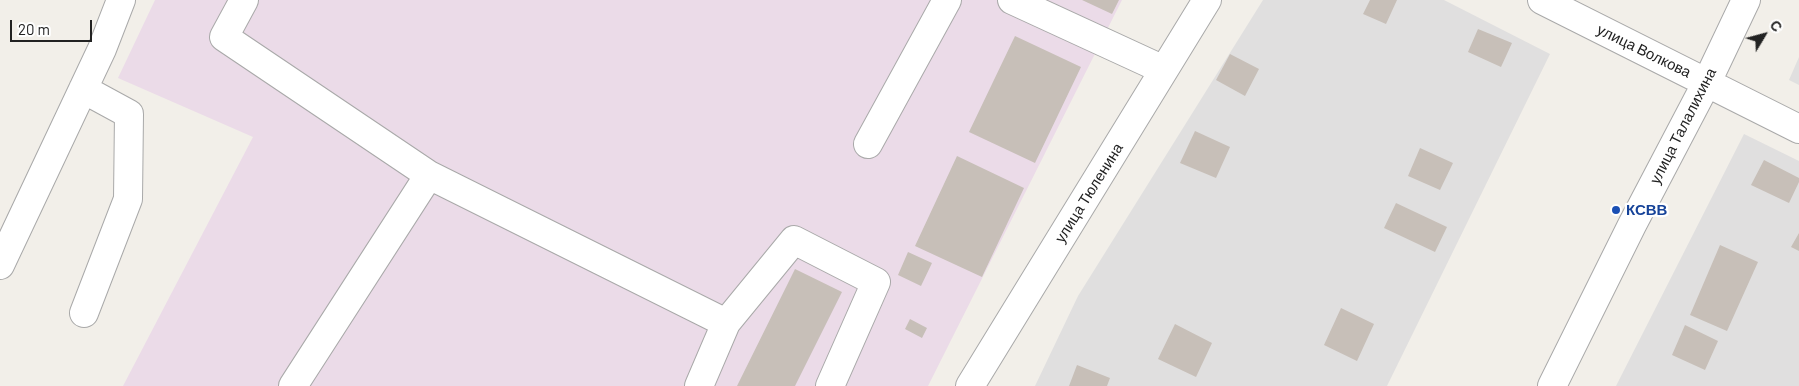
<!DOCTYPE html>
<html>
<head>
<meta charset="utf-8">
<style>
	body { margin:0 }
	#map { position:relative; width:1799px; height:386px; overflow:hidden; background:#f2efe9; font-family:Barlow,sans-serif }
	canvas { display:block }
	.north { position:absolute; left:1739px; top:10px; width:50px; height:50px; -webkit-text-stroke:4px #fff; paint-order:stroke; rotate:53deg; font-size:14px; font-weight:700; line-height:20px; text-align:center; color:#222 }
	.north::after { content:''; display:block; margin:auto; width:18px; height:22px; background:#222; clip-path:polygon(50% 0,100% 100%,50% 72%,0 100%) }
	.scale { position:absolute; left:10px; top:20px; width:82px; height:22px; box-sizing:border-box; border:2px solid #222; border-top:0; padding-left:6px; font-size:15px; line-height:18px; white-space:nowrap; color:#222; -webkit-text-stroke:4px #fff; paint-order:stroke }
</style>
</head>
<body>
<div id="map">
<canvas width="1799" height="386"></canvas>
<div class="north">С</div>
<div class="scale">20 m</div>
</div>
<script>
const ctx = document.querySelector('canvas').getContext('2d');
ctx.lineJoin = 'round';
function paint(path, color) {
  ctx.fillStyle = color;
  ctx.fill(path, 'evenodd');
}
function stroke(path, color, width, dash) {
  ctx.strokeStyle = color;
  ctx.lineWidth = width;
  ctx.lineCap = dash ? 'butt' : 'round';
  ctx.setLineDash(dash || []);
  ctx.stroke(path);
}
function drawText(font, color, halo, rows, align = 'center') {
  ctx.font = font + ' Barlow,sans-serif';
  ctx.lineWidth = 4.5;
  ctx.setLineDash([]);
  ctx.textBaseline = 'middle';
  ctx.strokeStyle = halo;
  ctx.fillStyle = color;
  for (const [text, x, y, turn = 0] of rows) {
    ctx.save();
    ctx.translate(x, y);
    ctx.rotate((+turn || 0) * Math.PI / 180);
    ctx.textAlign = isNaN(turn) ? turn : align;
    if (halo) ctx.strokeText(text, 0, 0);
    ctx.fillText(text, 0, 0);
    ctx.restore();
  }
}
paint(new Path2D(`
	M1263 0H1444L1550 54 1387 386H1035L1078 296Z
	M1799 57V85L1789 80Z
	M1744 134 1799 161V386H1616Z`), '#e0dfdf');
paint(new Path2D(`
	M155 0H1122L928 386H123L253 137 118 78Z`), '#ebdbe8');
paint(new Path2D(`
	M1082 0H1119L1112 14Z
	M1370 0H1397L1386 24 1363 14Z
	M1478 29 1512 43 1501 67 1468 52Z
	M1015 36 1081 67 1035 163 969 132Z
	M1230 54 1259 69 1245 96 1216 80Z
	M1195 131 1230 147 1216 178 1180 163Z
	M1420 148 1453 163 1440 190 1408 176Z
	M957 156 1024 188 982 277 915 246Z
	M1764 160 1799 178V182L1789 203 1751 185Z
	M1396 203 1447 227 1435 252 1384 228Z
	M1799 233V251L1791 247Z
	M1720 245 1758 262 1727 331 1690 315Z
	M908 252 932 263 921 286 898 275Z
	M795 269 842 292 795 386H737Z
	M1341 308 1374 324 1357 361 1324 345Z
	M910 319 927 328 922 338 905 329Z
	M1175 324 1212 343 1196 377 1158 359Z
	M1685 325 1718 341 1705 370 1672 355Z
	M1077 365 1110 378 1107 386H1069Z`), '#c7bfb8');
const minor = new Path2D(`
	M244 0 224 37 429 175 726 323 699 386
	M1012 0 1164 70
	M1542 0 1799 129
	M83 89 129 114 128 199 84 313
	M868 144 947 0
	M0 265 102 49 121 0
	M726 323 794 240 876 282 830 386
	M293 386 429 175
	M970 386 1207 0
	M1552 386 1632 225 1707 82 1746 0`);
stroke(minor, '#a9a9a9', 30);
stroke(minor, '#fff', 28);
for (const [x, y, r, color] of [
	[1616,210,5,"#1a4fb4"]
]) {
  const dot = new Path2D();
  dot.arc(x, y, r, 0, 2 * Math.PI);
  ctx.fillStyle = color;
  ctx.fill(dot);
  stroke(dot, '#fff', 2);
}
drawText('15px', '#222', '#fff', [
	["улица Волкова",1644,51,26],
	["улица Талалихина",1683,126,-63],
	["улица Тюленина",1089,193,-58]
]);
drawText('bold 15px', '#164399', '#fff', [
	["КСВВ",1626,210]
], 'left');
</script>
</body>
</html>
